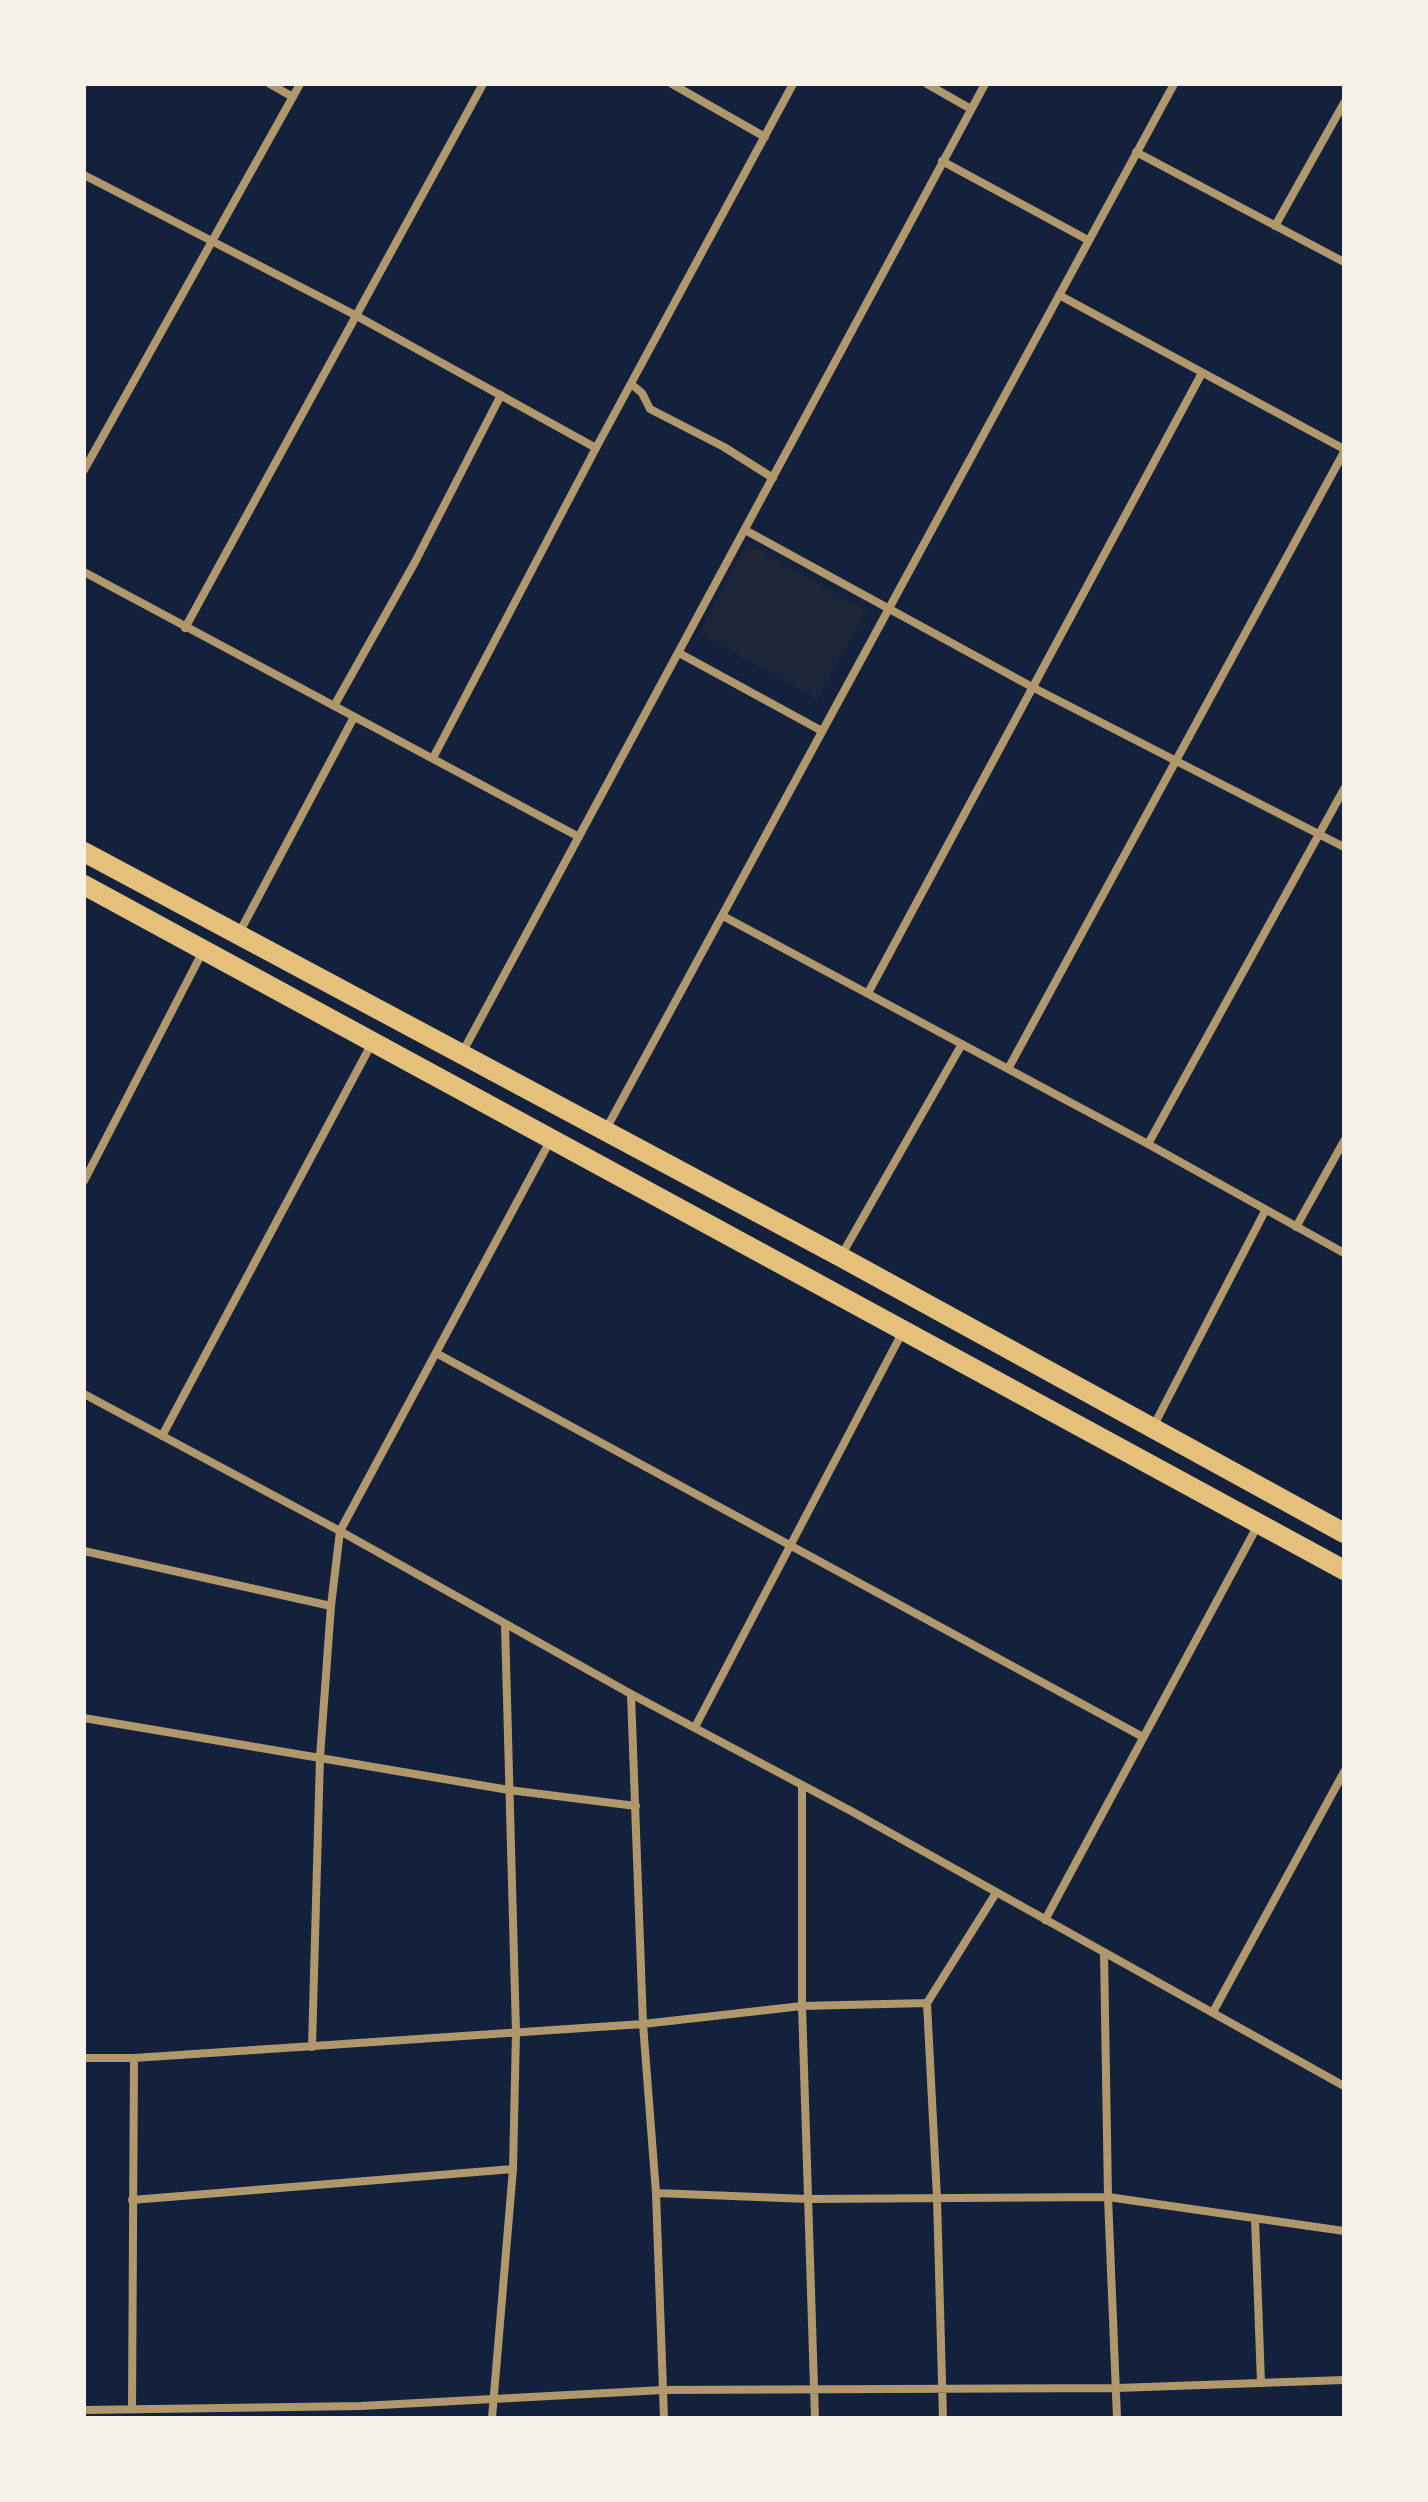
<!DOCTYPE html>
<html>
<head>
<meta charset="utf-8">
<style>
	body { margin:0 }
	#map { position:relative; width:1428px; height:2502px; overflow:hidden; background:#14213d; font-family:"DM Sans",sans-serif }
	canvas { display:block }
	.frame { position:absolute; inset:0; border:86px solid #f6f1e7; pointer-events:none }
</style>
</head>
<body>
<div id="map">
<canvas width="1428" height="2502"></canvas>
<div class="frame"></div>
</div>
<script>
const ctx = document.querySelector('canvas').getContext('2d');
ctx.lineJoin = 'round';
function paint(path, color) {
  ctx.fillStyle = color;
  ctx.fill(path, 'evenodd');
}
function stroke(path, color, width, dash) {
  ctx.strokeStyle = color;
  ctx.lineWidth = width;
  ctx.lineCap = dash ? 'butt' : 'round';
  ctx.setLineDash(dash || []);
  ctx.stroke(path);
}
paint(new Path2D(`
	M748 544 866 610 817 699 699 633Z`), '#1d2539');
stroke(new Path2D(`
	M270 84 293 97
	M672 84 765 137
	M927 84 971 109
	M1136 152 1344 262
	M942 161 1088 240
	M84 175 355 315 596 448
	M1275 226 1344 103
	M1059 295 1344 449
	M631 384 642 393 650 409 724 447 773 478
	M84 470 300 84
	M745 530 1034 688 1344 847
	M84 572 579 837
	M185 628 483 84
	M679 653 822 731
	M334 706 415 562 501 395
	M433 758 596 448 793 84
	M723 916 1148 1144 1344 1253
	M238 935 354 717
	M868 993 1202 373
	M461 1055 985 84
	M1008 1069 1344 452
	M605 1131 1174 84
	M1148 1144 1344 789
	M84 1181 203 951
	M1296 1227 1344 1141
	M841 1256 962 1044
	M436 1353 1143 1737
	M84 1394 340 1531 631 1694 851 1811 1344 2086
	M1153 1427 1265 1211
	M162 1436 372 1043
	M84 1551 331 1606
	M631 1694 643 2024 656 2193 664 2418
	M84 1718 509 1790 636 1806
	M695 1727 903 1331
	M802 1785V2006L815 2418
	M1045 1920 1259 1523
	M1104 1952 1108 2197 1117 2418
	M927 2003 996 1893
	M1213 2012 1344 1772
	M312 2047 320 1757 331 1606 340 1531 550 1141
	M84 2058H134L643 2024 802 2006 927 2003 937 2198 943 2418
	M656 2193 808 2199 1108 2197 1344 2231
	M132 2200 513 2169
	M1255 2218 1261 2383
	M132 2409 134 2058
	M84 2410 361 2406 663 2390 1117 2388 1344 2380
	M492 2418 513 2169 516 2032 505 1625`), '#b1986c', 8);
stroke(new Path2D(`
	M84 852 841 1257 1344 1533
	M84 885 1344 1570`), '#e5c07b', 20);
</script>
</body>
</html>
